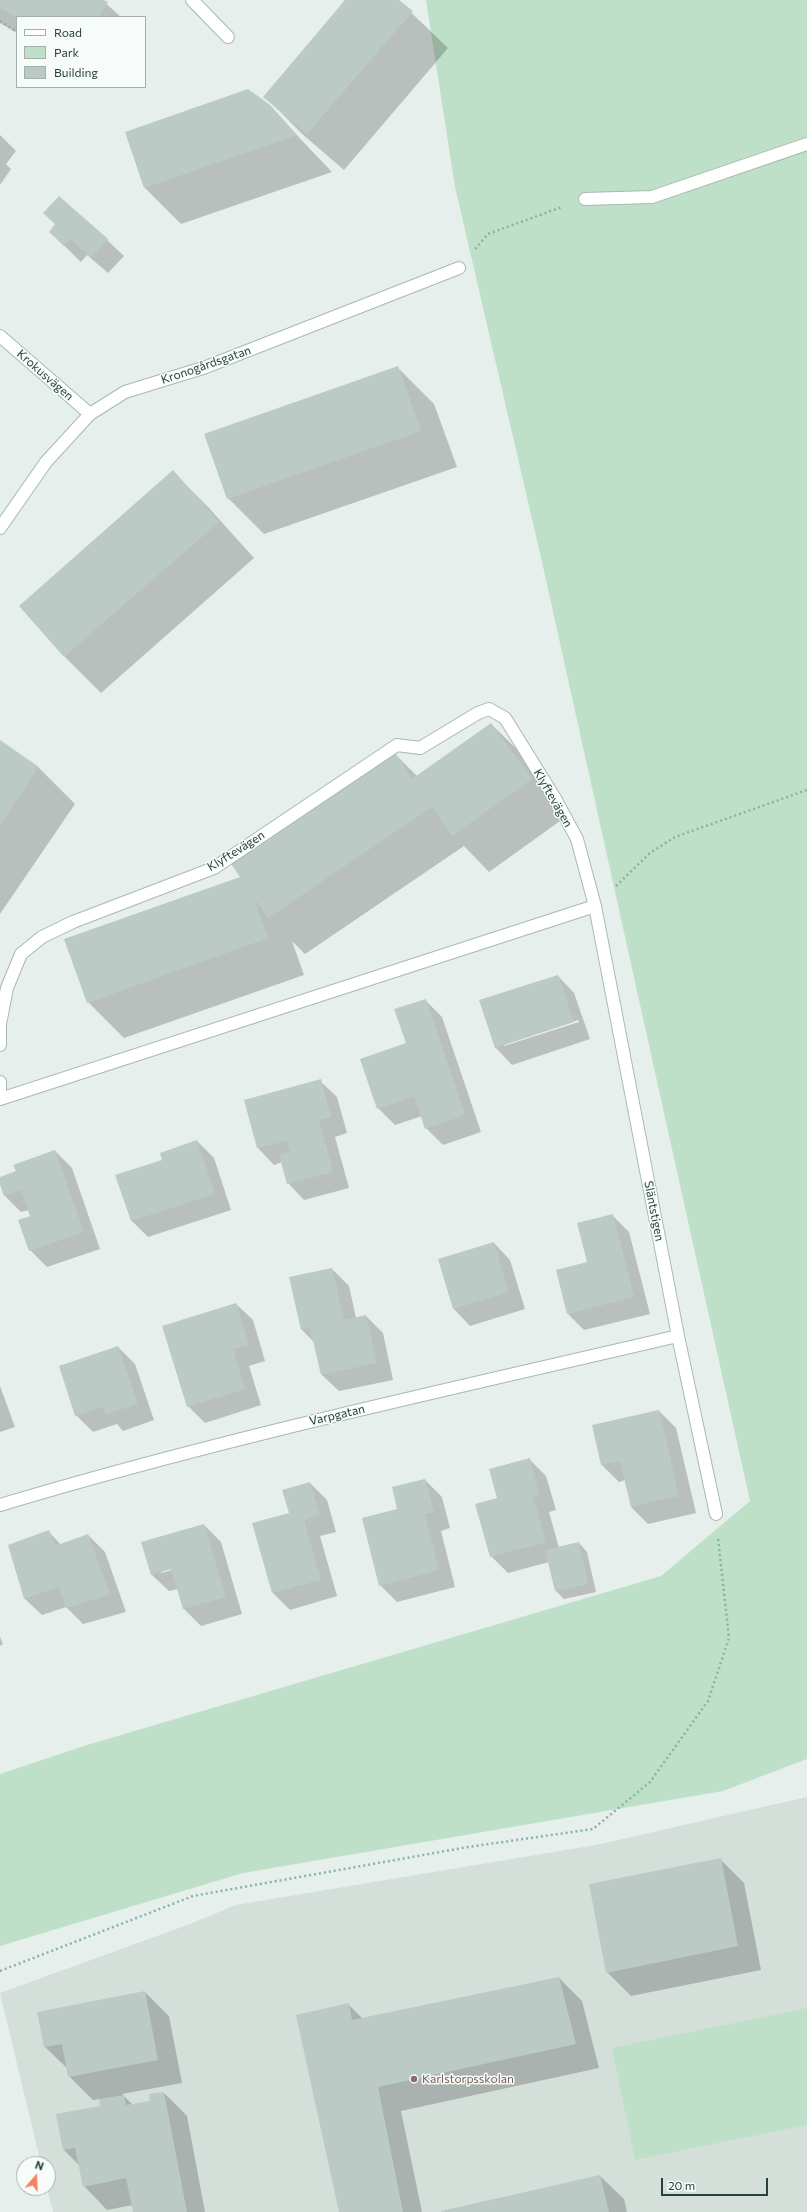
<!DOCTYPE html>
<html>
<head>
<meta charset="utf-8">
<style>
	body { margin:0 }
	#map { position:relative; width:807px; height:2212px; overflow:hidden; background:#e6efeb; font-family:Commissioner,sans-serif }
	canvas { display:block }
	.legend { position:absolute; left:16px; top:16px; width:130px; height:72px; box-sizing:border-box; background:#f7fbf9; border:1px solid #a3b1ad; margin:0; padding:5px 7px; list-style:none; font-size:12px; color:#24423a }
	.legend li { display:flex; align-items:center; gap:8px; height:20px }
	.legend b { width:20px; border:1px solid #a3b1ad }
	.north { position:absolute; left:16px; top:2156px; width:40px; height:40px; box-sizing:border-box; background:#f7fbf9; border:1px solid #a3b1ad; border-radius:50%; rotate:19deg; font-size:11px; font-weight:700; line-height:16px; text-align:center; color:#24423a }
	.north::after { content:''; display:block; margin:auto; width:14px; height:18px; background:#f4845f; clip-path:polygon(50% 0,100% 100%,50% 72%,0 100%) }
	.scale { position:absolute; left:661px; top:2178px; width:107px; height:18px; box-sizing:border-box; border:2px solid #24423a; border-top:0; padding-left:5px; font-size:12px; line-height:14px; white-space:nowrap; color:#24423a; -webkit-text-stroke:3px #f7fbf9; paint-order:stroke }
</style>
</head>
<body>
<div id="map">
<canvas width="807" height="2212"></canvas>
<ul class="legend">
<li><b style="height:5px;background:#fff"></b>Road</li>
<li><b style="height:11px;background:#bfe0c8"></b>Park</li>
<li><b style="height:11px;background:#bbcac4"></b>Building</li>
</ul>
<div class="north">N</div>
<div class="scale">20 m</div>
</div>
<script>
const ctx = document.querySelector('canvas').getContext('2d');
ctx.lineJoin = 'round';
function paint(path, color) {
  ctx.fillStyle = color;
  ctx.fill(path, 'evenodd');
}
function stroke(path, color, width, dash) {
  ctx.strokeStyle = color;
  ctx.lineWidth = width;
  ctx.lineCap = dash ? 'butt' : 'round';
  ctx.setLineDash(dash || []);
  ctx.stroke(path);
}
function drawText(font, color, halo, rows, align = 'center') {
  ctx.font = font + ' Commissioner,sans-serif';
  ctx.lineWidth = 3;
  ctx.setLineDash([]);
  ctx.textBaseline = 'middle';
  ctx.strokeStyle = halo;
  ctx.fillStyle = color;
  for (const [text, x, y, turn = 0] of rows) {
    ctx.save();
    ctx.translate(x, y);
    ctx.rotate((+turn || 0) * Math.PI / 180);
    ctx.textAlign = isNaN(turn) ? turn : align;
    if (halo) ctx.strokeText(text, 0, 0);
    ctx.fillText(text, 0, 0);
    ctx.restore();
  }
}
paint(new Path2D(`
	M807 1797V2212H53L47 2188 48 2164H41L0 1993 190 1924 236 1905 596 1845Z`), '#d4dfda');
paint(new Path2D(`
	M426 0H807V1759L723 1791 243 1873 0 1946V1774L87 1745 661 1576 750 1501 542 562 455 187Z
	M807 2008V2125L635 2160 612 2048Z`), '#bfe0c8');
paint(new Path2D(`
	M0 0H102L121 17H17V33L0 23Z
	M347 0H398L448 48 344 170 301 133 265 96Z
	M269 106 332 172 181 224 145 188 126 132Z
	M0 135 16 151 6 164 11 169 0 185Z
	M50 232 107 240 124 256 108 273 87 255 81 262Z
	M398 368 434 404 457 467 264 534 228 498Z
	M173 472 209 508 254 558 101 693 65 657 20 606Z
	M491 724 528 760 567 816 489 872 464 846 305 954 292 941 304 975 124 1038 88 1002 394 753 417 776Z
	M0 741 39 768 75 804 0 914Z
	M558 976 574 993 590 1039 512 1065 496 1048 480 1001ZM578 1020 579 1022 504 1046V1044Z
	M425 1000 442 1017 481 1132 443 1145 426 1128 422 1116 395 1125 378 1108Z
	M320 1081 337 1097 347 1133 335 1137 349 1188 304 1200 288 1183 282 1162 274 1165 258 1148Z
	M197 1141 214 1158 231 1210 148 1237 131 1220 163 1160Z
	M55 1151 72 1168 100 1249 47 1267 30 1250 31 1216 29 1210 21 1212 5 1196 0 1178 17 1171Z
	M612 1215 629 1232 650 1314 584 1330 568 1314 589 1263Z
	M494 1243 510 1260 525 1309 470 1326 454 1309 439 1260Z
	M332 1269 349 1286 356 1318 366 1316 383 1333 393 1380 339 1391 322 1375 315 1343 302 1330 290 1278Z
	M236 1304 253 1320 265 1361 249 1366 261 1405 205 1423 188 1406Z
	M118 1347 135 1364 154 1420 123 1431 117 1424 93 1432 76 1415Z
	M0 1386 15 1427 0 1432Z
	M659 1411 676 1428 696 1513 648 1524 631 1507 625 1480 619 1482 602 1465 593 1426Z
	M529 1459 546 1476 556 1510 549 1512 559 1548 579 1543 587 1552 596 1592 564 1599 556 1591 549 1562 508 1573 491 1556Z
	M425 1480 442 1497 450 1528 441 1531 455 1587 397 1602 380 1585 398 1509Z
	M310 1483 327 1500 336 1532 320 1536 337 1596 290 1610 273 1593 253 1524 290 1513Z
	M204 1525 221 1542 242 1614 201 1626 184 1609 178 1589 169 1591 152 1575ZM176 1567V1569L161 1573V1571Z
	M49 1532 61 1545 88 1535 105 1552 126 1612 83 1624 66 1607 42 1615 25 1599Z
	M0 1637 3 1644 0 1646Z
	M720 1859 744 1883 761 1970 631 1996 607 1972Z
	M559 1978 582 2001 599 2068 401 2111 422 2212H340L348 2004 363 2019Z
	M145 1992 169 2016 182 2083 122 2094 133 2105 151 2101 164 2093 187 2116 205 2212H134L133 2205 107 2210 84 2186 80 2166 64 2150 101 2107 100 2099 93 2100 69 2076 68 2069 45 2047Z
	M600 2176 624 2199 627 2212H442Z`), '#0003');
paint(new Path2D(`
	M0 0H104L108 2 99 17 17 18 0 8Z
	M345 0H399L413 11 307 134 263 97Z
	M248 89 270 105 297 135 144 188 125 132Z
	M59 196 108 239 91 258 70 239 64 246 49 232 55 224 43 213Z
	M398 366 421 431 227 499 204 434Z
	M173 470 219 522 64 657 19 606Z
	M491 723 532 779 452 836 432 807 268 918 254 898 268 938 87 1003 64 939 240 877 230 862 394 751 412 779Z
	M0 740 39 767 0 825Z
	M558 975 574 1022 495 1048 479 1000Z
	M426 999 465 1115 425 1129 414 1096 377 1109 360 1059 406 1043 394 1009Z
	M321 1079 331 1117 319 1120 333 1172 287 1184 279 1155 290 1152 287 1141 257 1148 244 1100Z
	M197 1140 215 1194 131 1221 115 1175 162 1160 160 1153Z
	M55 1150 84 1232 29 1251 18 1220 30 1216 21 1190 4 1196 0 1185V1177L16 1171 13 1165Z
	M613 1214 634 1297 567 1314 556 1270 587 1262 577 1223Z
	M494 1242 509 1292 453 1309 438 1259Z
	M332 1268 344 1320 366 1315 377 1363 321 1375 310 1328 301 1330 289 1277Z
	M236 1303 249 1345 233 1349 245 1389 187 1407 162 1326Z
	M118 1346 138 1404 106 1414 103 1407 75 1416 59 1366Z
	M659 1410 679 1496 631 1507 620 1461 601 1465 592 1425Z
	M530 1458 539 1494 533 1496 546 1542 490 1557 475 1504 497 1498 489 1469Z
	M425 1479 434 1512 425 1514 439 1570 379 1586 362 1518 397 1509 392 1487Z
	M310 1482 320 1515 304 1520 321 1580 272 1593 252 1523 289 1513 282 1490Z
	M204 1524 226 1597 183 1609 171 1569 151 1575 141 1542Z
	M49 1530 55 1546 88 1534 110 1595 66 1608 59 1587 24 1599 8 1545Z
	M579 1542 588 1584 555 1591 545 1550Z
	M721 1858 738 1946 606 1973 589 1884Z
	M559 1977 576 2044 378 2087 403 2212H339L296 2015 349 2003 352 2020Z
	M145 1991 158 2060 68 2077 62 2044 44 2047 37 2012Z
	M164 2092 187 2212H133L126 2178 83 2187 75 2148 63 2150 56 2114 100 2106 99 2099 124 2095 126 2105 150 2101 149 2094Z
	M600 2175 609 2212H441V2211Z`), '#bbcac4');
const service = new Path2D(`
	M192 0 228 37
	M585 199 652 197 807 144`);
const minor = new Path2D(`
	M0 336 90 414
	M0 528 46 462 90 414 125 392 206 367 459 268
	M0 1045V1024L7 988 21 954 42 937 73 922 214 868 397 745 420 748 478 713 489 709 505 718 556 800 577 839 595 906 678 1336 716 1514
	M0 1082V1099
	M0 1099 595 906
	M0 1505C223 1438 451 1389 678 1336`);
stroke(service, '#a8b8b2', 14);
stroke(minor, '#a8b8b2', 14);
stroke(new Path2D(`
	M0 21 17 32
	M475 249 488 234 562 207
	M616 886 650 853 675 837 807 790
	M0 1971 193 1896 468 1847 593 1829 650 1782 708 1701 729 1638 718 1538`), '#86b3a5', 2.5, [2, 3]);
stroke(service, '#fff', 12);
stroke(minor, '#fff', 12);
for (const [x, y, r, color] of [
	[414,2079,4,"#8d6e63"]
]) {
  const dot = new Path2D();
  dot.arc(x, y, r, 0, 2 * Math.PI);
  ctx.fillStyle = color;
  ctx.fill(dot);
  stroke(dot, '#f7fbf9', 1.5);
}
drawText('12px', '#24423a', '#f7fbf9', [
	["Kronogårdsgatan",206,365,-19],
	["Krokusvägen",45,375,41],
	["Klyftevägen",553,798,60],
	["Klyftevägen",236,851,-32],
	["Släntstigen",654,1211,79],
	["Varpgatan",337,1415,-13]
]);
drawText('12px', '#785e54', '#f7fbf9', [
	["Karlstorpsskolan",422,2079]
], 'left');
</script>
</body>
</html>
